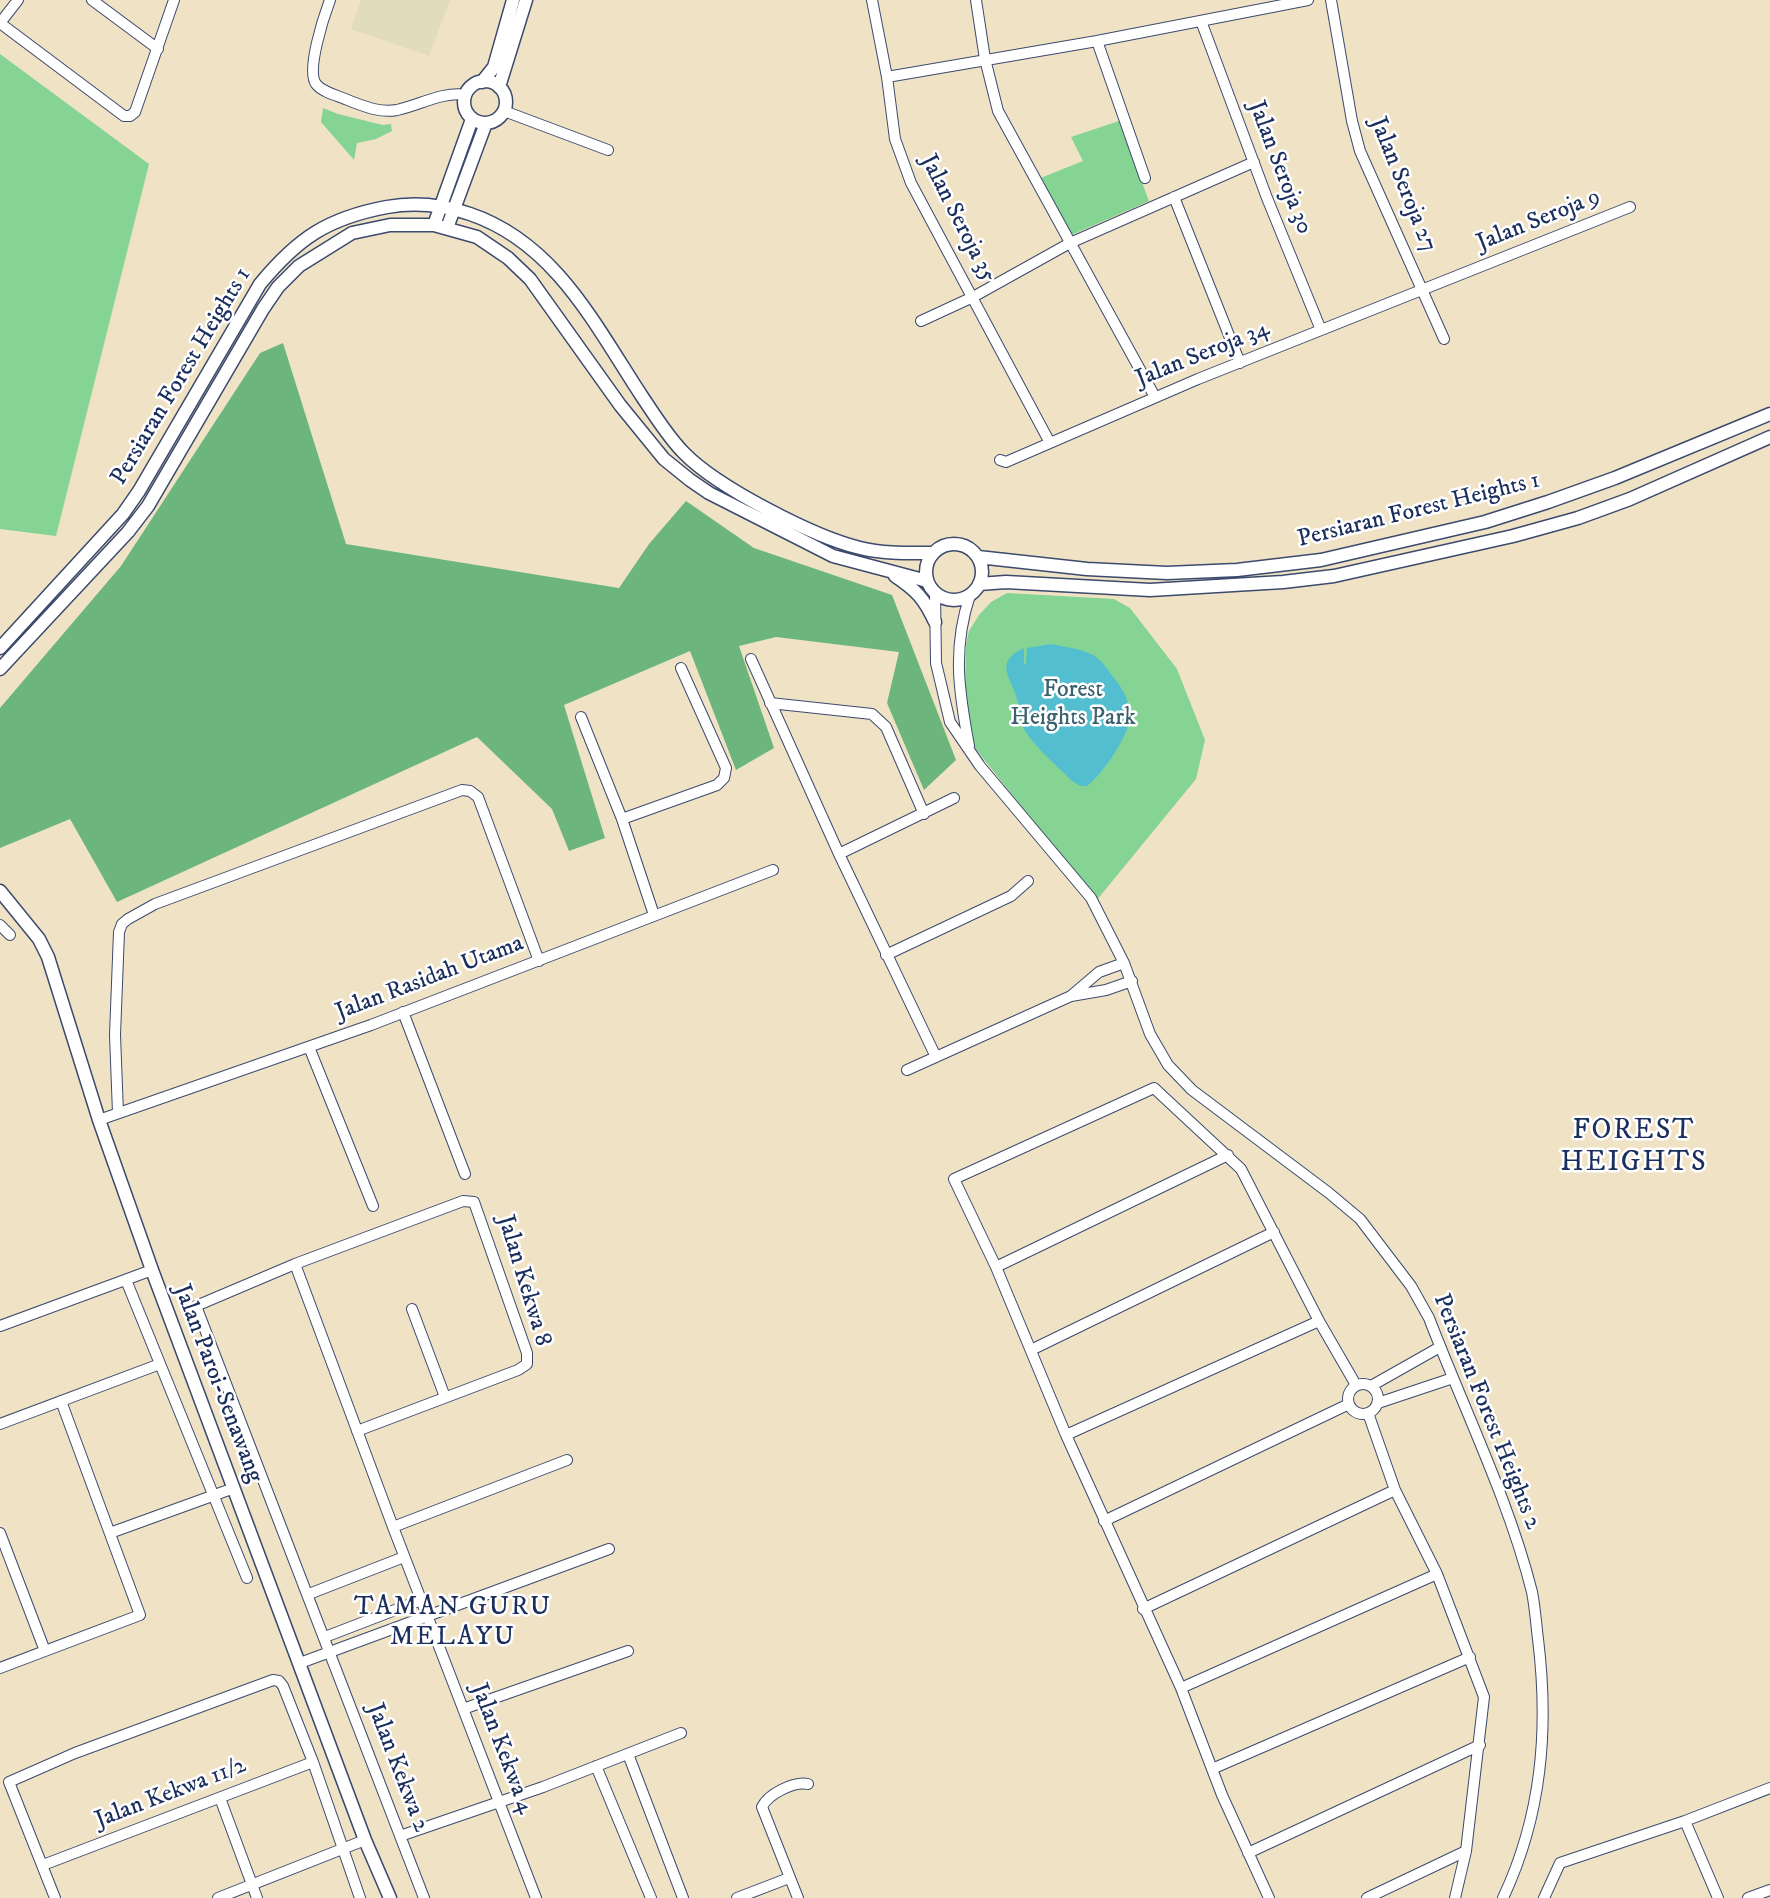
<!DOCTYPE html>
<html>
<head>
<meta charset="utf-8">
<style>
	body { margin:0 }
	canvas { display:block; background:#f0e2c5 }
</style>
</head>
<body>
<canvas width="1770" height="1898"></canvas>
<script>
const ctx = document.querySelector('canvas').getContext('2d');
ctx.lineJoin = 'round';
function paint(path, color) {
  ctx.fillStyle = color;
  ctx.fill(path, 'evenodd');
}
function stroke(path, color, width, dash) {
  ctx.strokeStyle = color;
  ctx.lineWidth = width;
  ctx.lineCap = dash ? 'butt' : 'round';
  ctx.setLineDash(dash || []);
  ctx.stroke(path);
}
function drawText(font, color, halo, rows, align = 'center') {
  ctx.font = font + ' "IM FELL DW Pica",serif';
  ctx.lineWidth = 5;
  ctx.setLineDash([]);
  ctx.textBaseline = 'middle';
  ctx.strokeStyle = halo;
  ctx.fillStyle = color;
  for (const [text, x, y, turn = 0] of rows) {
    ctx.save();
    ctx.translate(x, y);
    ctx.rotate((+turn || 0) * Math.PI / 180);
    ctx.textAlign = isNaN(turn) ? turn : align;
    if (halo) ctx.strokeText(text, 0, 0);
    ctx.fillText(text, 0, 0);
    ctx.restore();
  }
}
paint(new Path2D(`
	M361 0H450L429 56 351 29Z`), '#e1dcba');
paint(new Path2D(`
	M0 54 149 164 56 536 0 529Z
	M323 108 338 114 383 125 391 124 392 131 376 139 357 143 354 160 321 122Z
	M1119 121 1149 201 1069 236 1038 179 1083 161 1071 137Z
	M1007 593 1114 599 1130 608 1177 669 1205 740 1196 779 1096 901 975 748 965 694 966 645 969 631 979 615 991 602Z`), '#86d493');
paint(new Path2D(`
	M283 343 346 544 619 588 649 544 686 501 754 548 892 595 956 760 924 790 887 703 899 652 776 637 739 646 774 748 736 770 690 651 564 705 605 838 569 851 552 809 477 737 117 902 70 819 0 848V708L121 566 260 353Z`), '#6cb67d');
paint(new Path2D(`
	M1051 644C1064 647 1080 648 1093 655 1100 659 1106 667 1111 674 1120 685 1129 698 1130 713 1132 732 1103 774 1087 786H1080L1071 780C1056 765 1037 749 1025 731 1019 721 1020 710 1017 699 1011 676 993 663 1024 648V664H1026L1027 648Z`), '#54bed1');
const minor = new Path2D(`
	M92 0 158 49
	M330 0C324 16 306 70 316 84 323 93 340 96 350 101 366 107 380 113 397 110 420 105 443 91 466 95
	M872 0 887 77 895 139 911 183 1049 441
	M976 0 985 59 998 111 1155 397
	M1331 0 1352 121 1360 151 1444 339
	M1201 21 1267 198 1321 330
	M0 23 124 116H130L135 112 174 0
	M0 23 18 0
	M1097 41 1145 178
	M887 77 1097 41 1308 0
	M504 111 608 150
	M1174 197 1240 363
	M921 321 973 297 1070 243 1254 162
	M1000 460 1006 462 1198 379 1630 207
	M935 593 936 663 950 722 980 766 1091 898 1124 963 1150 1034 1168 1065 1192 1090 1329 1193 1360 1219 1411 1286 1429 1318C1463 1407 1509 1500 1532 1592 1535 1607 1536 1623 1538 1639 1549 1729 1542 1815 1503 1898
	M751 659 839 854 936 1057
	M770 703 872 714 886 727 924 814
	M581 717 622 819 654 915
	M969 746C959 692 952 649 970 595
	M622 819 717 785 724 778 726 768 681 668
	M839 854 954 798
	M0 925 10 935
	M886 955 1011 896 1028 881
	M1072 995 1099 972 1124 963
	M403 1012 465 1174
	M309 1047 373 1206
	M907 1070 1071 996 1106 990 1132 981
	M118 1113 115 1035 119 932 122 924 128 919 155 904 462 790 470 791 478 797 539 961
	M99 1120 371 1025 773 870
	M295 1264 393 1527 536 1898
	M996 1267 1228 1155
	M126 1280 247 1578
	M412 1309 445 1397
	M0 1326 152 1270
	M1031 1350 1274 1232
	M1348 1399a15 15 0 1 1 30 0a15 15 0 1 1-30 0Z
	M1371 1386 1440 1347
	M1378 1403 1453 1378
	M1368 1413 1395 1490 1437 1574 1484 1697 1466 1851 1455 1898
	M0 1424 160 1364
	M357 1431 518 1370 527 1364V1353L474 1202 463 1201 295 1264 196 1306 424 1898
	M1066 1435 1319 1321
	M1104 1521 1349 1404
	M393 1527 567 1460
	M0 1533 45 1651
	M110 1533 234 1488
	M309 1594 404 1557
	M1143 1609 1395 1490
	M325 1637 421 1600
	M300 1663 609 1549
	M0 1668 140 1615 61 1401
	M1181 1688 1437 1574
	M463 1709 628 1651
	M628 1754 683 1898
	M596 1766 651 1898
	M1212 1769 1470 1657
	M220 1798 257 1898
	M1685 1821 1718 1898
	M400 1836 543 1787 681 1733
	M1248 1853 1480 1745
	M43 1865 313 1762
	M55 1898 9 1782 75 1753 273 1680 279 1681 283 1686 313 1762 360 1898
	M218 1898 365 1840
	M737 1898 789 1878
	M798 1898 762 1807C768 1794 794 1781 808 1784
	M1269 1898 1222 1795 1181 1688 1066 1435 996 1267 954 1179 1154 1088 1241 1169 1319 1321 1356 1385
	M1367 1898 1466 1851
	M1544 1898 1560 1863 1685 1821 1770 1788
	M1748 1898 1770 1890`);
const tertiary = new Path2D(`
	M464 102a21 21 0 1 1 42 0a21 21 0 1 1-42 0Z
	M482 82 494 67 513 0
	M499 87 526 0
	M434 225 472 119
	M447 228 486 123
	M926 572a28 28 0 1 1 56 0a28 28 0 1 1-56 0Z
	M978 557 1087 569 1167 573 1237 570 1321 560 1485 522 1548 502 1615 478 1770 414
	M895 576C916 590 924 598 935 622
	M979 584 1006 582 1150 590 1283 582 1334 576 1513 536 1578 518 1630 499 1770 437
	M0 648 123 514 139 491 260 284C298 238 328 218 387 207 415 202 443 205 470 214 556 243 596 327 643 398 656 417 668 437 684 453 717 487 814 537 860 548 884 554 909 553 933 553
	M0 669 128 532 148 506 263 309 278 287 299 266 352 233 390 225H434L477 237 508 258 530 279 620 405 664 459 690 480 709 493 833 556 927 581`);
const secondary = new Path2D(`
	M0 891 39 939 48 957 99 1120 152 1270 365 1840 390 1898`);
stroke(minor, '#3b4a6d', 12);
stroke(tertiary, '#3b4a6d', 15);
stroke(secondary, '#3b4a6d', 15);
stroke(minor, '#fff', 10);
stroke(tertiary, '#fff', 12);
stroke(secondary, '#fff', 12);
drawText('24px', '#1b2f5e', '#fff', [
	["Jalan Seroja 30",1279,168,69],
	["Jalan Seroja 27",1402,185,68],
	["Jalan Seroja 35",957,219,63],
	["Jalan Seroja 9",1539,221,-22],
	["Jalan Seroja 34",1203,355,-22],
	["Persiaran Forest Heights 1",182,377,-59],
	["Persiaran Forest Heights 1",1419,511,-14],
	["Jalan Rasidah Utama",430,979,-21],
	["Jalan Kekwa 8",523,1281,73],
	["Jalan Paroi-Senawang",217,1384,69],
	["Persiaran Forest Heights 2",1486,1412,68],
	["Jalan Kekwa 4",501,1749,69],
	["Jalan Kekwa 2",397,1768,69],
	["Jalan Kekwa 11/2",171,1794,-21]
]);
drawText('24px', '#3b616e', '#fff', [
	["Forest",1073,691],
	["Heights Park",1073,719]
]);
ctx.letterSpacing = '2px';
drawText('26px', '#1b2f5e', '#fff', [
	["TAMAN GURU",453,1609],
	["MELAYU",453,1639]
]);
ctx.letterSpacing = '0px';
ctx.letterSpacing = '2px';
drawText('28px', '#1b2f5e', '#fff', [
	["FOREST",1634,1132],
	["HEIGHTS",1634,1164]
]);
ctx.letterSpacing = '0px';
</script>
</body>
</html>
